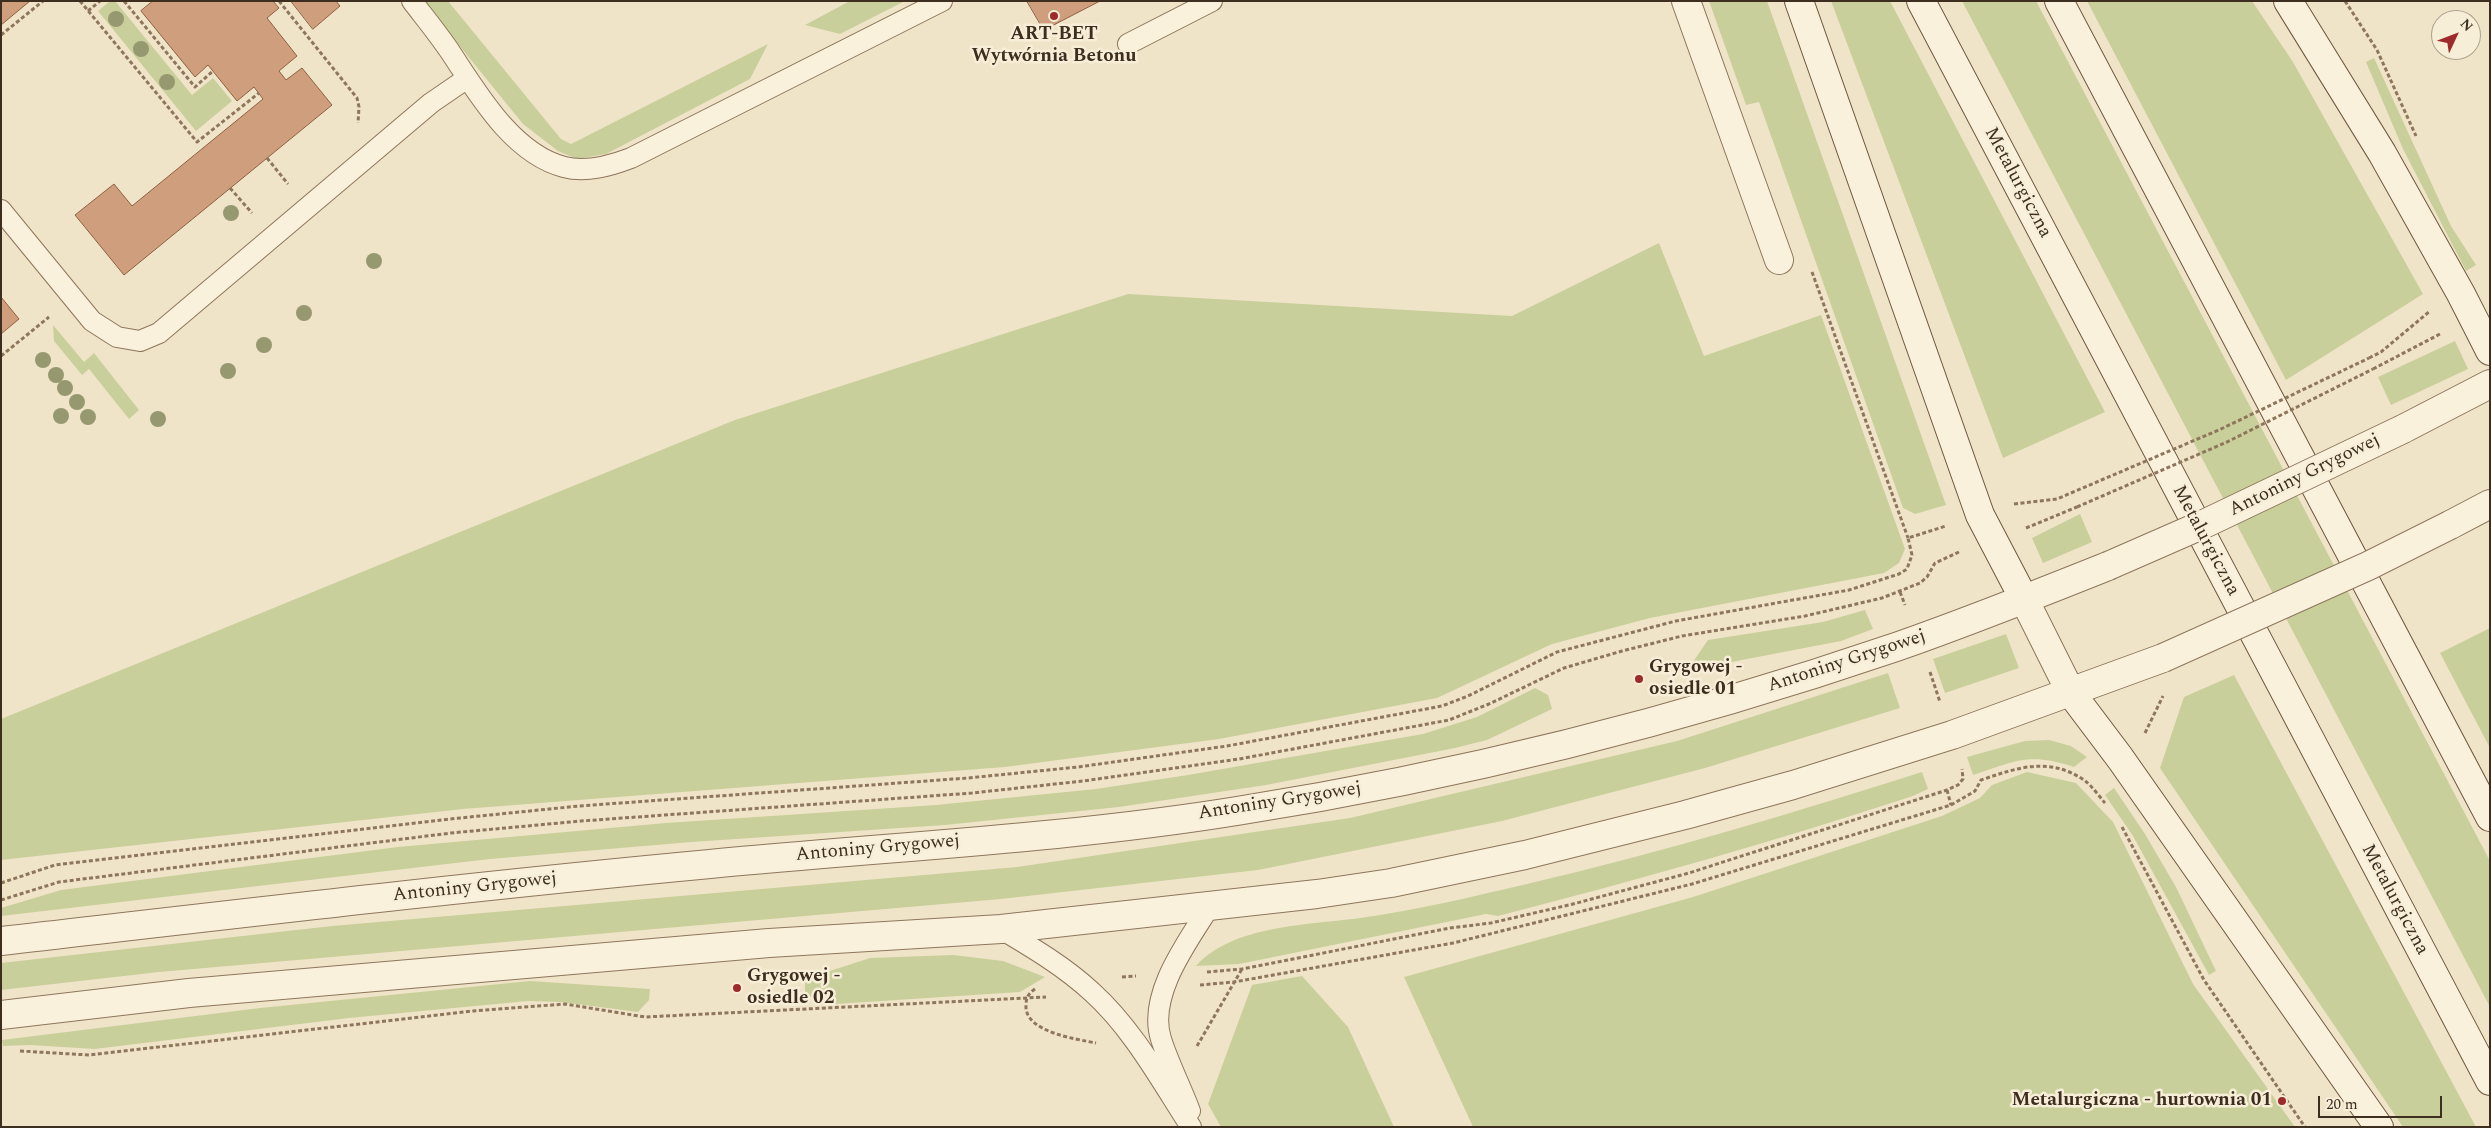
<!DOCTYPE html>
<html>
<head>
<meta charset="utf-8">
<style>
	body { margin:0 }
	#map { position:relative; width:2491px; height:1128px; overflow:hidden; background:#f0e4c8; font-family:Spectral,serif }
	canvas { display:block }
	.frame { position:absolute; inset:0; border:2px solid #3d2e20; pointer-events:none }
	.north { position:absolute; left:2431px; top:10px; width:50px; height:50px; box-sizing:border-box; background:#f7eed8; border:1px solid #ada18e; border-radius:50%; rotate:47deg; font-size:14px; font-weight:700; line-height:20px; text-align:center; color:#3d2e20 }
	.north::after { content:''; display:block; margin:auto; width:18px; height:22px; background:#9e2a2b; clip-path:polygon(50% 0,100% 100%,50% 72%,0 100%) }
	.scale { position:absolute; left:2318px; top:1096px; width:124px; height:22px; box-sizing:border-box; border:2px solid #3d2e20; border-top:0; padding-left:6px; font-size:15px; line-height:18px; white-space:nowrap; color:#3d2e20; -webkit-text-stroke:4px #f7eed8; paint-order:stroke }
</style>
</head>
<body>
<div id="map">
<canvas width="2491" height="1128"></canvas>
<div class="frame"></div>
<div class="north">N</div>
<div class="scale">20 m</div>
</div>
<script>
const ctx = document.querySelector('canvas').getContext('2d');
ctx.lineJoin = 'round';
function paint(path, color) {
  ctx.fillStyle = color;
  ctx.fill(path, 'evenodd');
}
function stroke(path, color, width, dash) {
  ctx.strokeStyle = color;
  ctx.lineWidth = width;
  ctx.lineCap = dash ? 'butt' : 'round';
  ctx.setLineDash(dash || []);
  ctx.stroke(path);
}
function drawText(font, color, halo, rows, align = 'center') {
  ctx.font = font + ' Spectral,serif';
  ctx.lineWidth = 5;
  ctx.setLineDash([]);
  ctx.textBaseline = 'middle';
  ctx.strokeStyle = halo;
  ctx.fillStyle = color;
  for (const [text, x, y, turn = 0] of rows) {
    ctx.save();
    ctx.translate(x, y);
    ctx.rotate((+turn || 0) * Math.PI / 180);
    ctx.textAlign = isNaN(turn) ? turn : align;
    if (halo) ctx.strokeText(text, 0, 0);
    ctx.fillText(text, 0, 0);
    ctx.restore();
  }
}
paint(new Path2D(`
	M110 1H115L192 95 213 78 232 101 196 131 98 11Z
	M423 1H448L561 139 571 144 768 44 750 79 606 154 577 159 558 151 523 124Z
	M850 1H905L840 34 805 25Z
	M1709 1H1767L1946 505 1915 514 1903 508 1759 102 1746 105Z
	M1831 1H1890L2105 412 2003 458Z
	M1962 1H2036L2490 861V1007Z
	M2087 1H2252L2293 62 2423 294 2286 380Z
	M2374 58 2451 226 2476 265 2466 271 2403 149 2366 62Z
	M1659 243 1704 356 1821 315 1905 549 1899 563 1884 573 1650 618 1552 644 1437 698 1219 739 1005 767 463 809 1 860V719L735 420 1128 294 1512 316Z
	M53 325 84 362 94 353 139 410 129 419 89 369 82 375 54 341Z
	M2455 341 2468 369 2391 405 2378 377Z
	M2080 514 2092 542 2043 563 2032 538Z
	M1865 610 1873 629 1841 641 1695 669 1693 662 1708 640 1823 622Z
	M2490 628V748L2440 653Z
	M2006 634 2019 668 1945 693 1933 659Z
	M1888 673 1900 708 1705 768 1502 821 1258 870 1001 899 159 972 1 990V963L332 926 1017 867 1350 818 1677 741Z
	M2234 675 2476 1127H2403L2160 768 2184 697Z
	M1535 688 1548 695 1552 709 1487 740 1455 748 1266 785 1119 807 945 825 692 842 490 859 1 916V908L61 890 398 847 666 823 936 805 1096 789 1188 775 1423 734 1477 717Z
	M2049 740 2071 746 2087 757 2074 767C2028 752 2016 761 1973 775L1967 757 2025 741Z
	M1922 772 1928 789 1913 796C1776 841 1638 880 1498 916L1486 914 1239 964 1196 966C1233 925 1308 925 1360 918 1418 910 1475 896 1531 883 1664 852 1793 813 1922 772Z
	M2027 772 2076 783 2113 822 2193 984 2295 1127H1473L1404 977 1693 897 1942 816 1980 798 1992 785Z
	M2114 788 2145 834 2176 887 2216 971 2209 975 2133 836 2105 795Z
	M953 955 1003 961 1045 977 1020 992 820 1005 805 992V979L870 958Z
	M1302 976 1348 1027 1394 1127H1221L1208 1104 1252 985Z
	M530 981 650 989 649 1000 638 1012 561 1002 528 1001 349 1018 95 1049 30 1045 3 1046 2 1040 260 1008Z`), '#c9cf9b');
const building = new Path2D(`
	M1 1H30L1 25Z
	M153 1H273L279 8 267 18 297 56 279 71 286 80 302 68 332 105 124 275 75 215 114 184 132 206 263 99 254 87 237 101 208 65 195 77 141 11Z
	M291 1H336L340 6 313 29Z
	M1027 1H1100L1044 30Z
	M1 297 19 319 1 334Z`);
paint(building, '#cf9f7d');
stroke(building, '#8d5f41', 1);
const service = new Path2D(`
	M412 1C425 18 439 35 451 53 478 94 513 154 564 167 586 173 610 166 631 158L942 1
	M1128 44 1212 1
	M1 210 92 321 117 337 140 341 159 333 431 103 466 79
	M1001 929C1033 948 1065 967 1092 992 1133 1029 1161 1081 1191 1127
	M1190 1111C1181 1087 1169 1064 1161 1039 1147 995 1188 941 1210 906`);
const minor = new Path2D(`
	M1686 1 1779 260`);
const tertiary = new Path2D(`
	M2403 429 2490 384
	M2450 525 2490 504
	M2024 599 2071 693
	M1 941C237 914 473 886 710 864 885 847 1063 839 1237 811 1460 776 1682 720 1896 647 1968 622 2038 594 2108 566
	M1 1015 189 993 769 943 1001 929 1317 894 1391 883 1525 855 1685 815 1793 785 1952 735 2163 658`);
const secondary = new Path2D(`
	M1799 1 1980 515 2024 599
	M1921 1 2490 1081
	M2059 1 2490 817
	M2288 1 2382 153 2461 294 2490 351
	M2071 693 2120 758 2379 1127`);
stroke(service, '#8d765c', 22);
stroke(minor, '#8d765c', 30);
stroke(tertiary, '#8d765c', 30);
stroke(secondary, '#6f573f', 30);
stroke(new Path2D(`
	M80 1 197 142 259 93
	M124 1 195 87 213 71
	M279 1 357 98 359 107 358 123
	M2345 1 2377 50 2416 136
	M88 11 100 1
	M1 35 43 1
	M267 158 288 184
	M230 188 252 213
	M1812 272 1908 538
	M1 356 49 317
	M2369 358 2381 352 2430 311
	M2373 369 2440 334
	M2014 504 2057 499 2071 493
	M2026 528 2077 507
	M1900 592 1905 605
	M1930 672 1940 702
	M2145 733 2163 696
	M1947 790 1951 805
	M2122 827 2204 980 2305 1127
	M1 883 55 865 450 819 579 806 968 778 1078 767 1227 746 1442 706 1468 696 1557 652 1676 621 1849 590 1899 574 1907 569 1912 555 1908 538 1946 526
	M1 900 59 882 451 833 581 821 972 793 1083 781 1239 759 1449 720 1489 704 1564 668 1622 651 1682 636 1805 616 1882 598 1920 583 1927 577 1935 563 1959 552
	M1207 972 1242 969 1450 928 1491 923 1573 904 1689 873 1947 790 1958 785 1963 779 1962 769
	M1122 977 1136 976
	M1200 985 1234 982 1453 943 1692 884 1951 805 1975 791 1981 780C2017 768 2048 756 2084 780 2092 786 2099 796 2105 803
	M1035 989C1029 993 1026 997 1026 1005 1024 1032 1076 1039 1096 1043
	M1197 1046 1242 969
	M20 1051 89 1055 473 1011 565 1004 645 1017 1046 997`), '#8d765c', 3, [4, 2.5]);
stroke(service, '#faf1dc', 20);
stroke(minor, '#faf1dc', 28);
stroke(tertiary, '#faf1dc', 28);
stroke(secondary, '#faf1dc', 28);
const tertiaryBridge = new Path2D(`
	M2108 566 2204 524 2403 429
	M2163 658 2368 566 2450 525`);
stroke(tertiaryBridge, '#8d765c', 30, []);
stroke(new Path2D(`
	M2071 493 2221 429 2369 358
	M2077 507 2227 442 2373 369`), '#8d765c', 3, [4, 2.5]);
stroke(tertiaryBridge, '#faf1dc', 28);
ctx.fillStyle = '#96986f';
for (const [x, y] of [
	[116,19],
	[141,49],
	[167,82],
	[231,213],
	[374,261],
	[304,313],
	[264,345],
	[43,360],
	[228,371],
	[56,375],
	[65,388],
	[77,402],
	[61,416],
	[88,417],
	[158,419]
]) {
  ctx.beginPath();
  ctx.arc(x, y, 8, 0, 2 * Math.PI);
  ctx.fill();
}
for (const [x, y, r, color] of [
	[1054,16,5,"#9e2a2b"],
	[1639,679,5,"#9e2a2b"],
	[737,988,5,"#9e2a2b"],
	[2282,1101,5,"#9e2a2b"]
]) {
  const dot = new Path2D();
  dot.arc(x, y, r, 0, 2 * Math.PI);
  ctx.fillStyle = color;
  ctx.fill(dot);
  stroke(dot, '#f7eed8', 2);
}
drawText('bold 19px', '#3d2e20', '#f7eed8', [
	["ART-BET",1054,35,"center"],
	["Wytwórnia Betonu",1054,57,"center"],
	["Grygowej -",1649,668],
	["osiedle 01",1649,690],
	["Grygowej -",747,977],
	["osiedle 02",747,999],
	["Metalurgiczna - hurtownia 01",2272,1101,"right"]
], 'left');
drawText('19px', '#3d2e20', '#f7eed8', [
	["Metalurgiczna",2017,183,62],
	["Antoniny Grygowej",2305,476,-26],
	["Metalurgiczna",2205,541,62],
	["Antoniny Grygowej",1847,662,-18],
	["Antoniny Grygowej",1280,802,-9],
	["Antoniny Grygowej",878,849,-5],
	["Antoniny Grygowej",475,888,-6],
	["Metalurgiczna",2394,900,62]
]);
</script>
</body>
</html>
